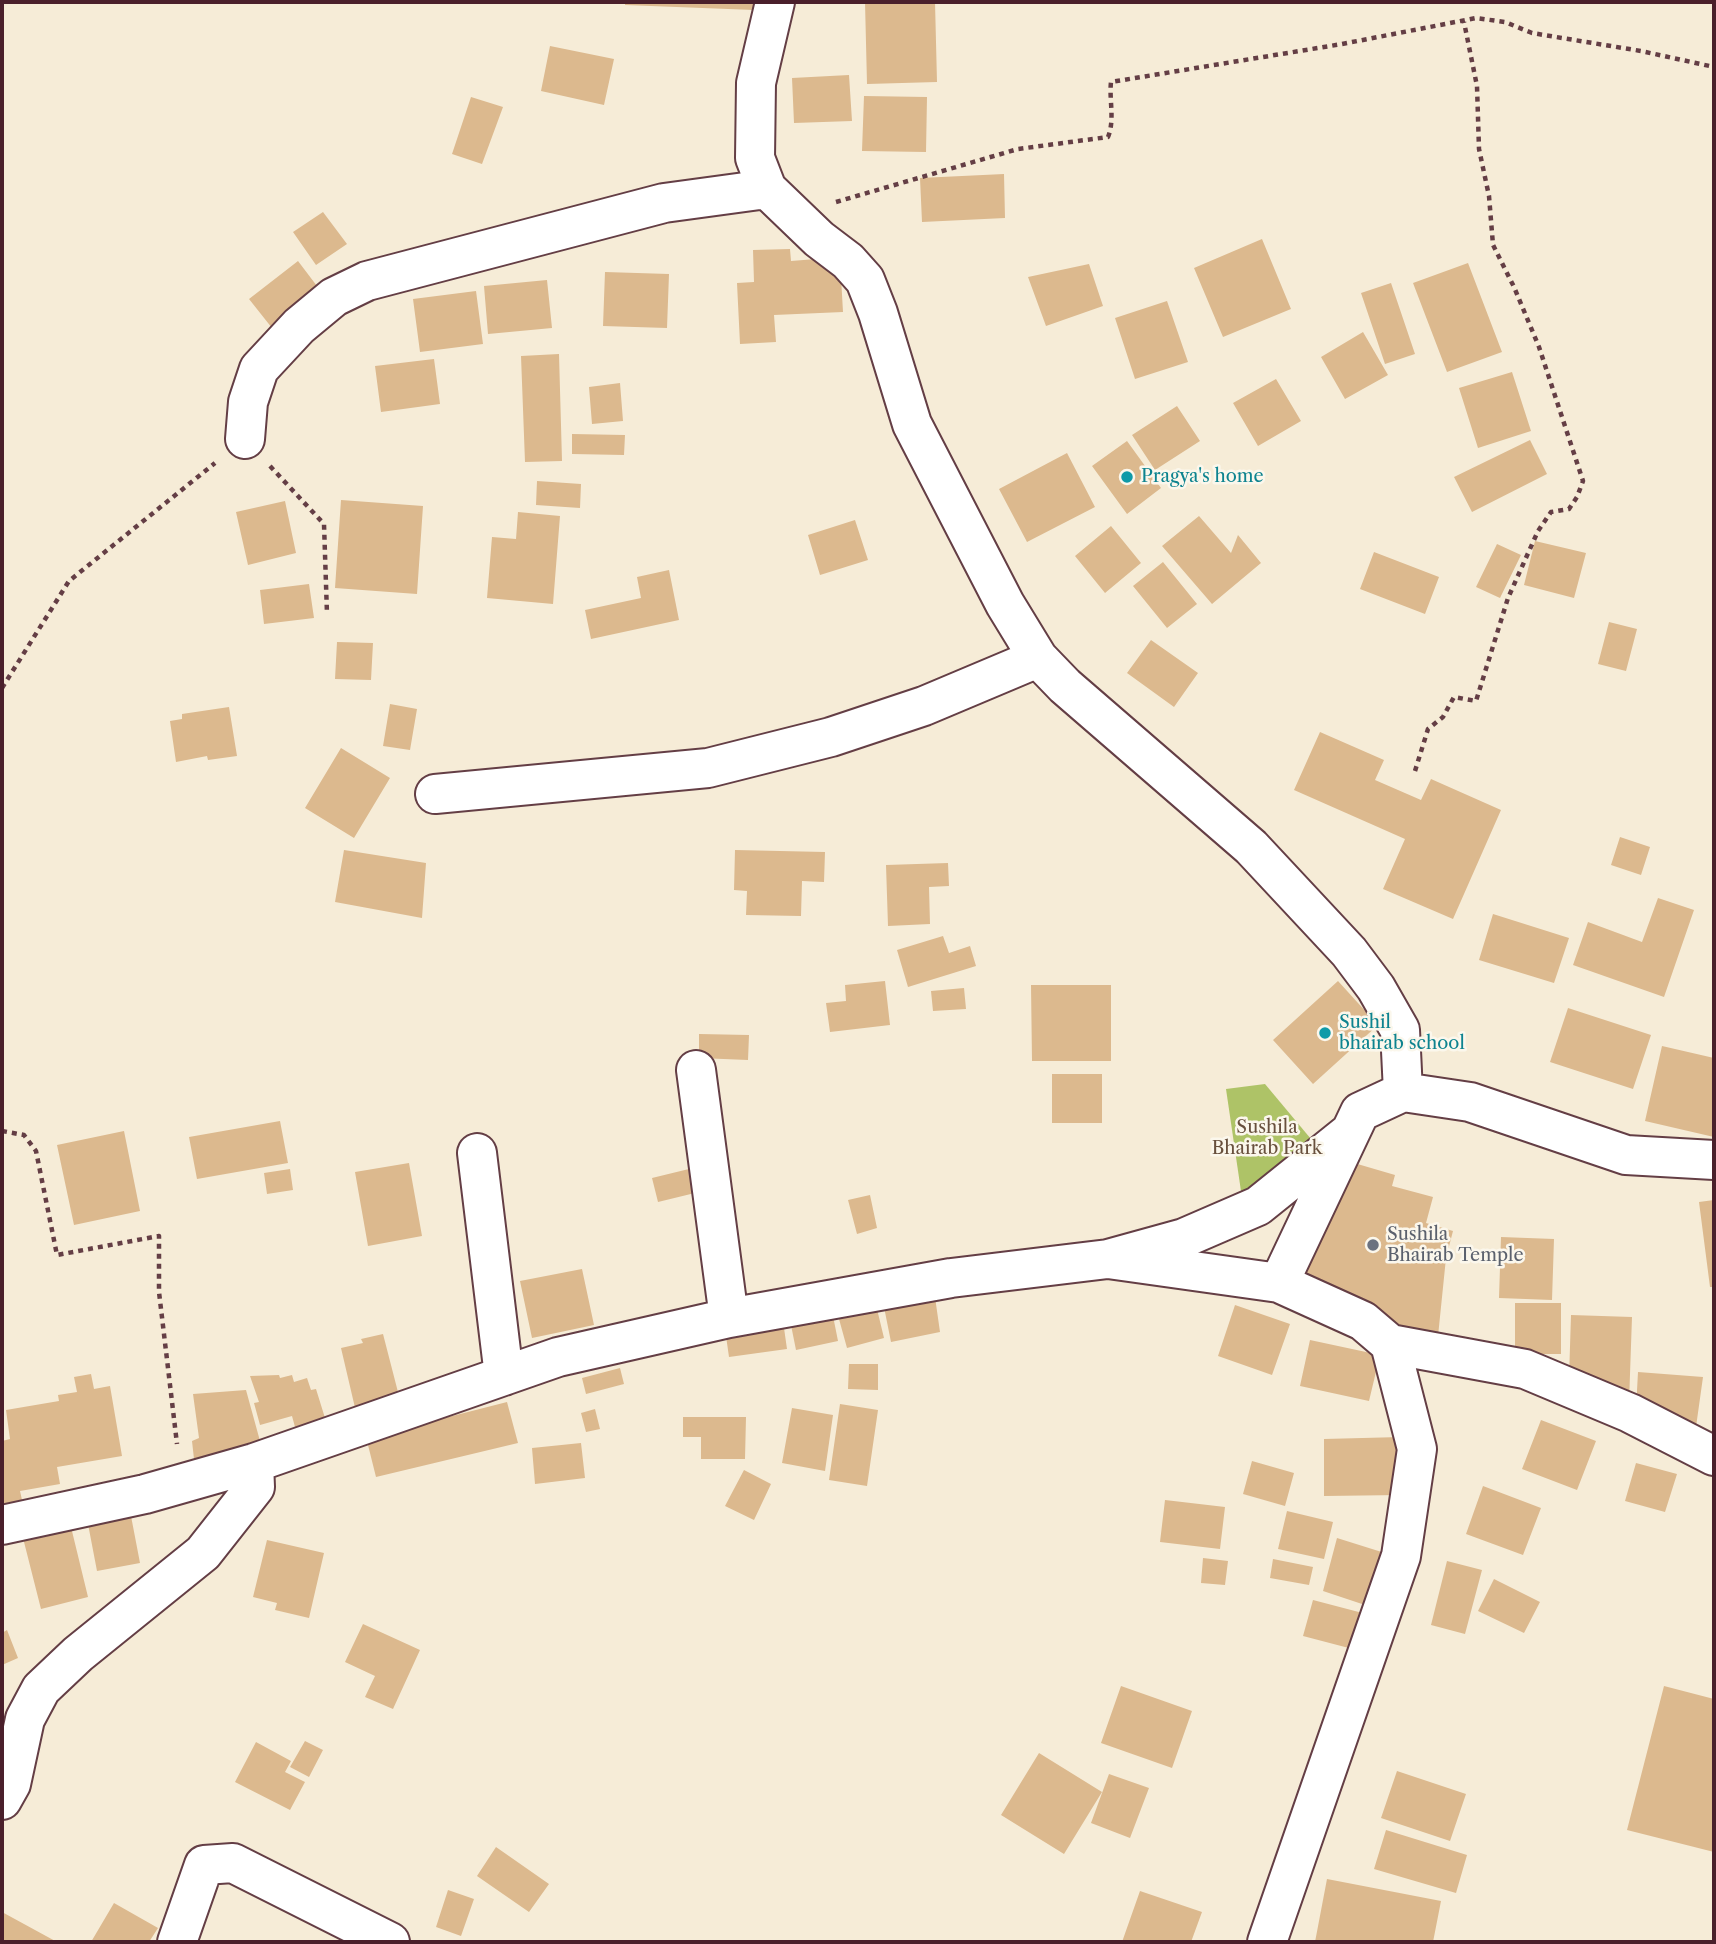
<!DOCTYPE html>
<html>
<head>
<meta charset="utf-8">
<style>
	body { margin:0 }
	#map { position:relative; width:1716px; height:1944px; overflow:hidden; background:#f6ecd7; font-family:"Libre Caslon Text",serif }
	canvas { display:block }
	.frame { position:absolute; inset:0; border:4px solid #4a1f2b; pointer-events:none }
</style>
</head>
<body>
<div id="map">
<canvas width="1716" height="1944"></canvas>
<div class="frame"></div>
</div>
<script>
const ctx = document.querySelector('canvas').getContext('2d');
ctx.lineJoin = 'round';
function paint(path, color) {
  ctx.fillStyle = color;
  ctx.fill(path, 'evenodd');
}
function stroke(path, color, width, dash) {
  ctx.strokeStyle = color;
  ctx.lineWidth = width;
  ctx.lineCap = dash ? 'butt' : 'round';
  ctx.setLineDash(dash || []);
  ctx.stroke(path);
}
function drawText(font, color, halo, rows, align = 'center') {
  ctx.font = font + ' "Libre Caslon Text",serif';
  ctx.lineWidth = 5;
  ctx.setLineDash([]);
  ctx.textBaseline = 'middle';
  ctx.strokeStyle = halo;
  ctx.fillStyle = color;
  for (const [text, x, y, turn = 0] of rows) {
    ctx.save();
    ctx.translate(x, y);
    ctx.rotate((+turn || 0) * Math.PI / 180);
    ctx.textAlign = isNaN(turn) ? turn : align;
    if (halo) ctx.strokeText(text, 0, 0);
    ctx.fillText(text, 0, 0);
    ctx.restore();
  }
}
paint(new Path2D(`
	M1265 1084 1316 1145 1242 1198 1226 1089Z`), '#aec367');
paint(new Path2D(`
	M625 2H755L754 10 625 5Z
	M865 2H935L937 82 867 84Z
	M550 46 614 59 604 105 541 91Z
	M849 75 852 121 794 123 792 78Z
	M864 96 927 97 926 152 862 151Z
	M471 97 503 107 482 164 452 154Z
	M1004 174 1005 218 922 222 920 178Z
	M323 212 347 244 316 265 293 232Z
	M1262 239 1291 309 1223 337 1194 268Z
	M790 249 791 261 816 259 841 277 843 312 774 315 776 342 740 344 737 283 754 282 753 250Z
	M298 261 320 290 272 328 249 299Z
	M1468 263 1502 352 1447 372 1413 283Z
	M1089 264 1103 306 1046 326 1028 277Z
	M605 272 669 274 667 328 603 326Z
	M547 280 552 328 488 334 484 286Z
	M1391 283 1415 354 1385 364 1361 293Z
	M476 291 483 344 420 352 413 299Z
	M1167 301 1188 362 1135 379 1115 318Z
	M1363 332 1388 375 1345 399 1321 357Z
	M559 354 562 461 525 462 521 356Z
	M434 359 440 404 381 412 375 366Z
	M1512 372 1531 431 1478 448 1459 388Z
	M1276 379 1301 421 1258 446 1233 403Z
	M620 383 623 421 592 424 589 387Z
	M1177 406 1200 441 1155 470 1132 435Z
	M572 434 625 435 624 455 572 454Z
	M1530 440 1547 474 1472 512 1454 477Z
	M1127 441 1161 488 1127 514 1092 466Z
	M1067 453 1095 507 1027 542 999 489Z
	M537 481 581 484 580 508 536 505Z
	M341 500 423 506 417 594 335 588Z
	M285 501 296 553 248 565 236 512Z
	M518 512 560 516 553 604 487 598 492 537 516 539Z
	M1199 516 1231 553 1238 535 1261 563 1212 604 1162 546Z
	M855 520 868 560 820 575 808 535Z
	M1111 526 1141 563 1105 593 1075 556Z
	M1535 541 1586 553 1574 598 1524 585Z
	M1497 544 1521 555 1500 598 1476 587Z
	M1374 552 1439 577 1425 614 1360 589Z
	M1163 562 1197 604 1167 628 1133 586Z
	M669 570 679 620 591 639 585 610 641 598 637 577Z
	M309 584 314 618 264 624 260 590Z
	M1609 622 1637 629 1626 671 1598 664Z
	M1151 640 1198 673 1174 707 1127 673Z
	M337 642 373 643 371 680 335 679Z
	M390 704 417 709 410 750 383 746Z
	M229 707 237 756 208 760 207 756 176 762 170 721 182 719V714Z
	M1320 732 1384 760 1375 780 1421 800 1431 779 1501 810 1453 919 1383 889 1405 839 1294 790Z
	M341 748 390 778 354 838 305 808Z
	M1620 837 1650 847 1641 875 1611 865Z
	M344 850 426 863 422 918 335 902Z
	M735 850 825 852 824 882 802 881 801 916 746 915 747 891 734 890Z
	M948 863 949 886 929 887 930 924 888 926 886 865Z
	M1658 898 1694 910 1664 997 1573 965 1588 922 1642 942Z
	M1493 914 1569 938 1554 983 1479 960Z
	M943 936 949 953 970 946 976 966 908 987 897 950Z
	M885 981 890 1025 830 1032 826 1003 846 1001 845 985Z
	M1338 981 1378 1025 1313 1084 1273 1040Z
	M1031 985H1111V1061H1032Z
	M964 988 966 1009 933 1011 931 991Z
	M1568 1008 1651 1035 1633 1089 1550 1062Z
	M699 1034 749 1035 748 1060 699 1058Z
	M1662 1046 1714 1058V1137L1645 1121Z
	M1052 1074H1102V1123H1052Z
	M280 1121 288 1163 197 1179 189 1137Z
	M124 1131 140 1211 74 1225 57 1145Z
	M1337 1158 1395 1175 1392 1186 1433 1197 1426 1223 1453 1231 1446 1258 1437 1346 1279 1283Z
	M409 1163 422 1236 368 1246 355 1172Z
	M693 1168 699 1192 658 1202 652 1178Z
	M290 1169 293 1190 267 1194 264 1173Z
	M870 1195 877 1228 857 1234 848 1200Z
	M1714 1200V1287H1710L1699 1202Z
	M1501 1237 1554 1239 1552 1300 1499 1298Z
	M582 1269 594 1325 532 1338 520 1281Z
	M935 1297 940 1332 891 1342 884 1307Z
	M1515 1303H1561V1354H1515Z
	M1235 1305 1290 1324 1272 1375 1218 1356Z
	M877 1309 884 1338 847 1348 839 1319Z
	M832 1311 838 1341 796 1350 790 1320Z
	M1571 1315 1632 1317 1629 1403 1569 1378Z
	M783 1321 787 1349 729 1357 725 1329Z
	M383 1334 399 1396 356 1412 341 1348 363 1343 361 1339Z
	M1310 1340 1380 1355 1369 1401 1300 1386Z
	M849 1364H878V1390L848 1389Z
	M620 1368 624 1384 586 1394 582 1378Z
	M1638 1372 1703 1377 1695 1434 1636 1409Z
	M91 1374 94 1389 110 1386 122 1456 57 1467 60 1484 20 1491 22 1500 2 1504V1441L10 1439 6 1410 59 1401 58 1395 77 1392 74 1377Z
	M279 1375 280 1378 292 1375 294 1382 307 1378 311 1390 316 1389 325 1418 295 1427 292 1416 260 1425 254 1403 259 1402 250 1376Z
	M246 1390 260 1441 195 1468 192 1441 199 1438 193 1394Z
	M507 1402 518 1443 376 1477 365 1433 425 1423Z
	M840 1404 878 1410 867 1486 829 1480Z
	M792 1408 833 1415 825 1471 782 1463Z
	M595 1409 600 1429 586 1432 581 1413Z
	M683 1417H746L745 1459H701V1437H683Z
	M1541 1420 1596 1441 1577 1490 1522 1469Z
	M1401 1437V1495L1324 1496V1439Z
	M581 1443 585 1478 535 1484 532 1448Z
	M1252 1461 1294 1473 1285 1506 1243 1494Z
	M1636 1463 1677 1474 1665 1512 1625 1501Z
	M744 1470 771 1484 754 1520 725 1506Z
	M1483 1486 1541 1508 1523 1555 1466 1534Z
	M1165 1500 1225 1507 1220 1549 1160 1542Z
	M1287 1511 1333 1522 1324 1559 1278 1549Z
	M131 1516 140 1563 97 1571 88 1524Z
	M71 1527 88 1597 41 1609 23 1538Z
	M1337 1538 1388 1554 1374 1608 1323 1591Z
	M267 1540 324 1553 309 1618 275 1610 277 1603 253 1597Z
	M1203 1558 1228 1561 1225 1585 1201 1583Z
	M1273 1559 1313 1567 1309 1585 1270 1578Z
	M1447 1561 1482 1570 1465 1634 1431 1625Z
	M1494 1579 1540 1602 1524 1633 1478 1611Z
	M1313 1600 1374 1616 1364 1652 1303 1636Z
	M363 1624 420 1650 393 1709 365 1697 375 1676 345 1662Z
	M7 1630 18 1658 2 1665V1633Z
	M1121 1686 1192 1711 1172 1768 1101 1743Z
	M1664 1686 1714 1699V1852L1627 1830Z
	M305 1741 323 1750 309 1777 290 1767Z
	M256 1742 291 1761 285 1772 305 1782 290 1810 235 1782Z
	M1039 1753 1102 1792 1064 1854 1001 1815Z
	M1397 1771 1466 1794 1450 1841 1381 1818Z
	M1109 1774 1149 1788 1130 1838 1091 1823Z
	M1386 1830 1467 1855 1456 1893 1374 1869Z
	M496 1847 549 1884 529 1912 477 1876Z
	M1327 1879 1441 1901 1433 1942H1315Z
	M448 1890 474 1899 461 1936 436 1927Z
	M1140 1891 1202 1912 1191 1942H1122Z
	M114 1903 158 1928 149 1942H91Z
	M2 1912 57 1942H2Z`), '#dcb98e');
const minor = new Path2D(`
	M775 2 756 83 755 158 767 189 819 239 848 261 865 280 878 313 912 424 1005 604 1038 658 1065 686 1251 847 1349 952 1376 988 1400 1030 1403 1092
	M245 439 248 402 259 369 299 326 334 297 367 281 664 203 767 189
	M435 794 708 768 831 737 924 706 1038 658
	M696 1070 729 1318
	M477 1153 504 1376
	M1279 1283 1360 1112 1403 1092 1470 1102 1626 1155 1714 1160
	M1390 1344 1525 1369 1630 1413 1714 1456
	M2 1525 145 1494 254 1463 558 1357 729 1318 951 1278 1108 1259
	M2 1800 11 1784 25 1719 41 1689 78 1654 203 1553 255 1487 254 1463
	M177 1942 204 1865 233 1863 390 1942
	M1267 1942 1401 1556 1417 1449 1390 1344 1363 1321 1279 1283 1108 1259 1184 1238 1258 1206 1350 1132`);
stroke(minor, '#643e45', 42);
stroke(new Path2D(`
	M836 202 1018 149 1108 137C1115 120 1109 100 1111 82L1342 44 1476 18 1505 22 1532 33 1641 51 1714 67
	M270 466 324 524 327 614
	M2 688 69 581 215 463
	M1415 771 1428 729 1443 717 1454 697 1476 701 1508 598 1538 531 1551 512 1569 509 1577 497 1583 481 1539 347 1514 287 1493 245 1489 196 1479 149 1477 86 1464 22
	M2 1131 24 1135 36 1151 57 1255 159 1236V1292L177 1444`), '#643e45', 4.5, [5, 5]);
stroke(minor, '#fff', 38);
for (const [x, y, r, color] of [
	[1127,477,7,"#0f9aa8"],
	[1325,1033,7,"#0f9aa8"],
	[1373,1245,7,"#6b7280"]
]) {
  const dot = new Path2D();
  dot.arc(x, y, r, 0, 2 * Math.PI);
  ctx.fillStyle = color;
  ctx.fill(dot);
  stroke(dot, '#fbf7ec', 2.5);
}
drawText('18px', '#0d838f', '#fbf7ec', [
	["Pragya's home",1141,477],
	["Sushil",1339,1023],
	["bhairab school",1339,1044]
], 'left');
drawText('18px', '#68503d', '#fbf7ec', [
	["Sushila",1267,1128],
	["Bhairab Park",1267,1149]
]);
drawText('18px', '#5b616d', '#fbf7ec', [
	["Sushila",1387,1235],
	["Bhairab Temple",1387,1256]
], 'left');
</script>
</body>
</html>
